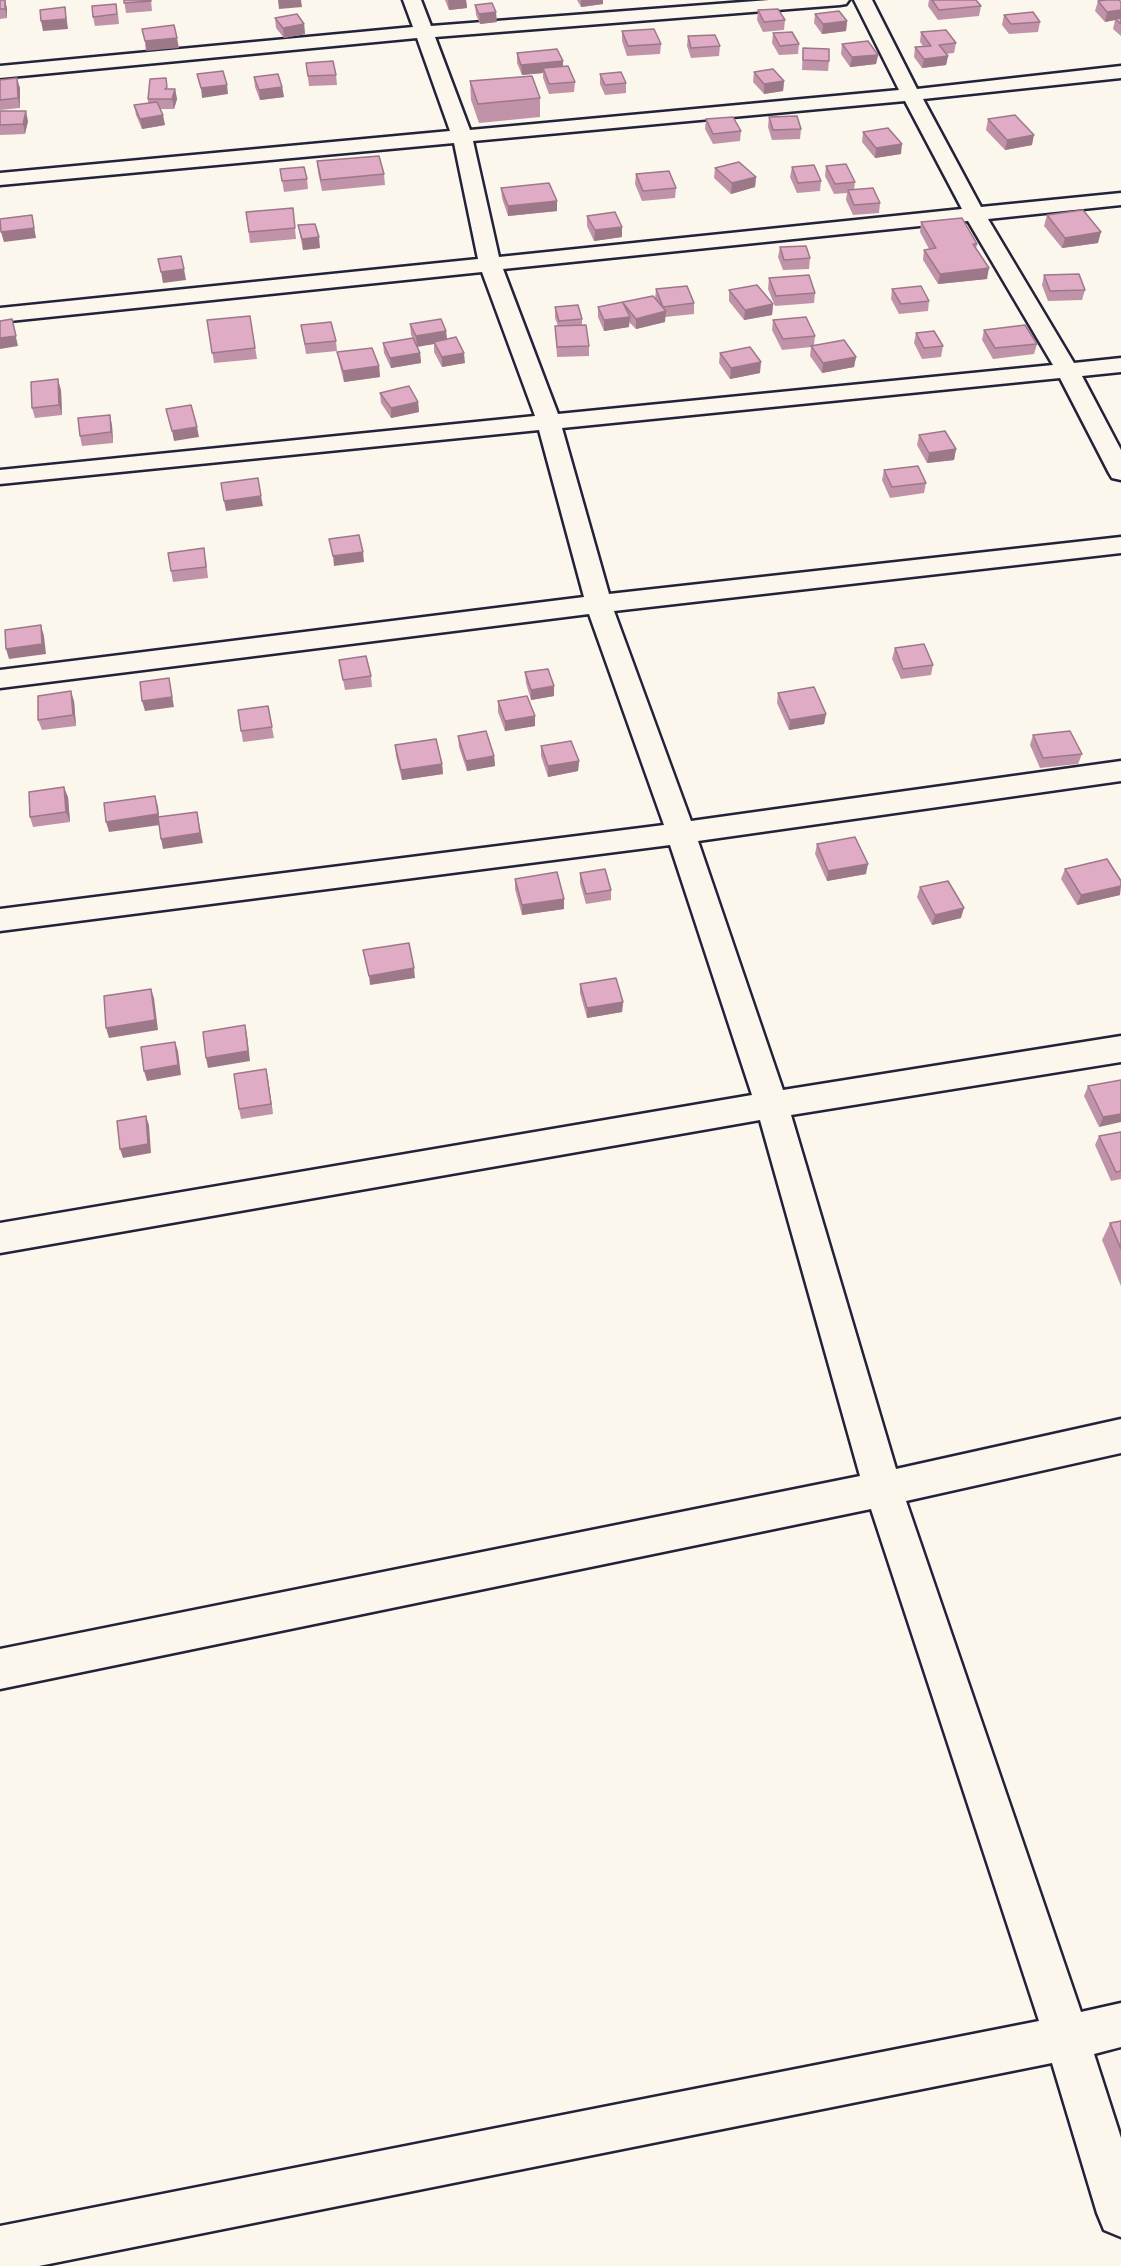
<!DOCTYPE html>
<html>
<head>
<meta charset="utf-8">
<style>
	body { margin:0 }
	canvas { display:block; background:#fbf7ec }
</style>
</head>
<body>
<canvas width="1121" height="2266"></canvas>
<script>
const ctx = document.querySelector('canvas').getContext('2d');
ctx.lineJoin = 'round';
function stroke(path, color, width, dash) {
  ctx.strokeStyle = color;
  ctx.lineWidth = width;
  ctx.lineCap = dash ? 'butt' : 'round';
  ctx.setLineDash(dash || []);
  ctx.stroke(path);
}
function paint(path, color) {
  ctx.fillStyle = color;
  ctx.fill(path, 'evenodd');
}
const minor = new Path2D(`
	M403 0H421L431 26 769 0H849L846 4 840 5 435 37 470 130 899 90 854 0H872L917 89 1121 66V78L923 99 981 207 1121 193V205L988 219 1074 363 1121 358V372L1082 376 1121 450V480L1112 478 1109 473 1060 378 562 428 609 594 1121 537V553L614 611 691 821 1121 761V781L698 841 783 1090 1121 1036V1062L791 1115 896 1469 1121 1419V1453L906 1501 1081 2012 1121 2003V2047L1094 2054 1121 2138V2237L1104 2230 1097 2213 1052 2063 39 2266H0V2226L1039 2021 871 1509 0 1689V1649L860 1476 760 1120 0 1253V1223L752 1095 670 845 0 931V909L664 825 589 614 0 688V670L584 597 539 430 0 484V470L535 416 482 272 0 322V308L478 259 454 143 0 185V173L450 131 417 38 0 78V66L413 27ZM905 101 962 209 499 257 473 141ZM968 221 1053 365 558 414 503 269Z`);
stroke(minor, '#22223b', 5);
paint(minor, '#fbf7ec');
paint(new Path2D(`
	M0 0H5L7 9V18L0 19Z
	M124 0H151L152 11 126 13Z
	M445 0H466L467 8 449 10Z
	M577 0H603V4L581 7Z
	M929 0H976L981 6 979 16 938 20 928 6Z
	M1098 1 1121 2V36L1113 29 1115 20 1105 22 1095 11Z
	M475 5 497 22 480 24 476 15Z
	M758 10 785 20 784 30 763 32 757 20Z
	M118 14 119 24 95 26 93 17Z
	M815 14 847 21 846 31 822 34 814 23Z
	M1004 15 1040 22 1038 32 1009 34 1002 25Z
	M275 18 304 24 305 34 284 38 276 28Z
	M622 31 661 44 660 54 627 56 622 41Z
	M921 32 956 43 954 53 946 54 948 56 946 65 922 68 914 57 915 47 923 46 920 42Z
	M773 33 799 44 798 54 779 55 772 43Z
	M688 36 720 46 719 56 691 58 687 46Z
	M842 44 878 55 876 64 850 67 841 54Z
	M803 48 829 61 828 71 802 70Z
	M517 53 563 66 575 82 574 92 549 94 543 78V73L522 75 517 63Z
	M306 63 336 75 337 85 309 86Z
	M754 72 784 81 783 91 764 94 753 82Z
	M600 74 626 83V93L605 95 600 84Z
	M254 77 282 87 284 97 260 100 255 87Z
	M0 80 20 88V108L0 110Z
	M470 81 540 98V117L479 123 471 100Z
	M168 89H175L177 99 174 109H160L165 125 142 129 136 115 134 105 148 103V99Z
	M0 113 28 121 25 134 0 135Z
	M769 117 801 129 800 139 772 140 768 127Z
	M706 119 741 131 740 141 713 144 705 129Z
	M988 119 1032 145 1005 150 986 130Z
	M863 132 901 154 875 158 862 142Z
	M317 161 384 174 385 185 322 191 318 172Z
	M826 166 855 182 854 190 880 203 879 213 853 215 846 200 847 193 834 194 825 176Z
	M792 167 821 181 820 191 797 193 790 177Z
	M715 168 756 177 755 187 731 194 714 178Z
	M280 169 307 179 308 189 284 192Z
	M636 174 676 188 675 198 642 201 635 184Z
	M501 188 557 201V211L508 216 502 198Z
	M293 208 296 239 250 243 246 212Z
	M1047 215 1098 243 1062 248 1044 226Z
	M587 216 622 227V237L594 241 587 226Z
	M921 222 977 244 976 249 987 279 938 284 923 260 924 250 929 249 920 232Z
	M298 225 320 248 303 250Z
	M780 247 810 258 809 269 783 270 778 257Z
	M1044 275 1085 290 1082 300 1048 301 1042 285Z
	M769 278 815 293 814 303 775 306 768 289Z
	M656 289 694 303V314L665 317V322L636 329 629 322V327L604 331 598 317V307L655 299Z
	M892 289 929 301 928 311 899 314 891 299Z
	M729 290 773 304 772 315 744 320 729 301Z
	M555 307 582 319V325L589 346V356L557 357 555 326H558L555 318Z
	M250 316 257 359 214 363 207 320Z
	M773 320 815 336 814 345 856 357 854 367 822 373 810 356 811 347 782 350 772 330Z
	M410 324 446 331 447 339 465 363 442 367 434 352V344L417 346 420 353 421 363 391 368 384 353 383 343 413 338 411 335Z
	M301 325 336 341 337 351 306 354Z
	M984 330 1037 344 1034 354 993 359 982 340Z
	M916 333 943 346 941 357 922 359 914 343Z
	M337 352 379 366 380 377 344 382 339 362Z
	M720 353 760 373 730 379 719 363Z
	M61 390 62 415 35 418 32 408Z
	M380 393 418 402 419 412 391 418 381 403Z
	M112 425 113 443 82 446 80 436Z
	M919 435 956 449 954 460 927 463 917 445Z
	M884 470 926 483 924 493 890 498 882 480Z
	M206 559 208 578 173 582 171 571Z
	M895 648 933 665 931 675 901 679 892 659Z
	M339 660 371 676 372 687 345 690Z
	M525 672 554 696 531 700 526 683Z
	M778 693 826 714 824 724 789 730 777 703Z
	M74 701 76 726 42 730 38 720Z
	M498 701 535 716V726L505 731 498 712Z
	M268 706 274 738 243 742 238 710Z
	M1033 735 1082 754 1078 764 1040 768 1030 745Z
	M458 736 494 756 495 766 467 771 459 747Z
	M395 745 442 764 443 774 402 780 396 756Z
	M541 746 579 761 578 771 548 777 541 756Z
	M68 797 70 822 33 827 30 817Z
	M817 844 866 874 827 881 815 854Z
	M1065 869 1120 895 1077 905 1061 879Z
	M580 873 611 890V900L586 904 580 883Z
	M515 879 564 899V909L522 915 515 889Z
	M920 887 961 918 932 925 917 897Z
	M580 984 623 1002 622 1012 587 1018 580 993Z
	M266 1069 273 1114 241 1119 239 1109Z
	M1121 1080 1099 1127 1084 1096 1088 1086Z
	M1121 1132V1179L1111 1181 1095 1145 1099 1136Z
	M1121 1221V1286L1102 1240 1110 1223Z`), '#c193a9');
paint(new Path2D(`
	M5 0 7 9V18L5 9Z
	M278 0H301L302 7 279 9Z
	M448 0H466L467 8 449 10Z
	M581 0H603V4L581 7Z
	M65 7 68 29 43 31 41 21Z
	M1121 10V20L1115 19V20L1105 22 1107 12Z
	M496 12 497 22 480 24 479 14Z
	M847 21 846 31 822 34 823 24Z
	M304 24 305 34 284 38 283 28Z
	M177 38 179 48 146 51 145 41Z
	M878 55 876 64 850 67 852 57Z
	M948 56 946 65 922 68 924 59Z
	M563 61V71L543 68V73L522 75 521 65Z
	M17 78 20 88V108L18 98Z
	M784 81 783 91 764 94V84Z
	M227 85 228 94 202 98 201 88Z
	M282 87 284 97 260 100 259 90Z
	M175 89 177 99 174 109 172 99Z
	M26 111 28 121 25 134 23 124Z
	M163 115 165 125 142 129 140 119Z
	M1034 135 1032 145 1005 150 1007 140Z
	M902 144 901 154 875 158 876 148Z
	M756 177 755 187 731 194 732 183Z
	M557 201V211L508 216V206Z
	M32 215 36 238 4 242 1 232Z
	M622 227V237L594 241 595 230Z
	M1101 232 1098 243 1062 248 1065 238Z
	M319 237 320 248 303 250 302 239Z
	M989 268 987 279 938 284 940 274Z
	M184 269 186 280 163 283 161 272Z
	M773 304 772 315 744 320 745 310Z
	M666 311 665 322 636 329V319Z
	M630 317 629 327 604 331V320Z
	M12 319 18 346 0 349V338Z
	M446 331 447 342H434V344L417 347 416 336Z
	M420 353 421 363 391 368 390 358Z
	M464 353 465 363 442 367V357Z
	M856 357 854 367 822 373 823 363Z
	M761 362 760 373 730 379 731 368Z
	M379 366 380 377 344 382 343 371Z
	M58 379 61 390 62 415 59 405Z
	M418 402 419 412 391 418V408Z
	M110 415 112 425 113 443 111 432Z
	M197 427 199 437 174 441 172 431Z
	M956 449 954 460 927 463 929 453Z
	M261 496 263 506 226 511 224 501Z
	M363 552 364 562 334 566 333 556Z
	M41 625 44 636 46 654 9 659 6 649Z
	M169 678 174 707 145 711 142 701Z
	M554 686V696L531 700V690Z
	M71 691 74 701 76 726 73 715Z
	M826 714 824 724 789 730 790 720Z
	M535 716V726L505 731V721Z
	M494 756 495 766 467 771 466 761Z
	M579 761 578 771 548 777V766Z
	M442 764 443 774 402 780 401 770Z
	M64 787 68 797 70 822 66 812Z
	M155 796 158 806 160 825 109 832 106 822Z
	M197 812 203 843 163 849 161 839Z
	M868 864 866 874 827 881 828 871Z
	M1121 886 1120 895 1077 905 1081 895Z
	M564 899V909L522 915V905Z
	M964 908 961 918 932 925 935 915Z
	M414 968 415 978 370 985 369 976Z
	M151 989 154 998 158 1030 109 1038 106 1028Z
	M623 1002 622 1012 587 1018V1008Z
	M245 1025 247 1035 250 1061 208 1068 206 1058Z
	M175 1042 178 1051 181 1075 147 1081 144 1071Z
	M266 1069 268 1078 273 1114 271 1104Z
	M1121 1114V1122L1099 1127 1103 1117Z
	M146 1116 149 1125 151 1153 123 1158 120 1149Z`), '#9d7889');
const building = new Path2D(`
	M0 0H5V9H0Z
	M124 0H151V1L124 3Z
	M932 0H976L981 6 939 10Z
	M1106 0H1119L1121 2V10L1107 12 1098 1Z
	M492 3 496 12 479 14 475 5Z
	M116 4 117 14 93 17 92 6Z
	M65 7 66 19 41 21 40 10Z
	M778 9 785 20 764 22 758 10Z
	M839 11 847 21 823 24 815 14Z
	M1033 12 1040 22 1011 24 1004 15Z
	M297 14 304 24 283 28 275 18Z
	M1121 18V24L1115 19Z
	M174 25 177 38 145 41 142 29Z
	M654 29 661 44 628 46 622 31Z
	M946 30 956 43 939 45 948 56 924 59 915 47 931 46 921 32Z
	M792 32 799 44 780 46 773 33Z
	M715 35 720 46 691 48 688 36Z
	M868 41 878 55 852 57 842 44Z
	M803 48 829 49V61L803 60Z
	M557 49 563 61 521 65 517 53Z
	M333 61 336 75 308 76 306 63Z
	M568 66 575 82 549 84 543 68Z
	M773 69 784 81 764 84 754 72Z
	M223 71 227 85 201 88 197 74Z
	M621 72 626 83 605 85 600 74Z
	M278 74 282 87 259 90 254 77Z
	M532 76 540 98 478 104 470 81Z
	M17 78 18 98 0 100V80Z
	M166 78 167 87 165 89H175L172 99H148L150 79Z
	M157 102 163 115 140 119 134 105Z
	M0 111H26L23 124 0 125Z
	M1015 115 1034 135 1007 140 988 119Z
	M797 116 801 129 773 130 769 117Z
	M733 117 741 131 713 134 706 119Z
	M888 128 902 144 876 148 863 132Z
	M379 156 384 174 321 180 317 161Z
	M739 162 756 177 732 183 715 168Z
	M846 164 855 182 835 184 826 166Z
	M814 165 821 181 798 183 792 167Z
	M304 167 307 179 282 181 280 169Z
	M669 171 676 188 643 191 636 174Z
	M549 183 557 201 508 206 501 188Z
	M873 188 880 203 854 205 848 190Z
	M293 208 295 228 249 232 246 212Z
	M1083 210 1101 232 1065 238 1047 215Z
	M615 212 622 227 595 230 587 216Z
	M32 215 34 228 1 232 0 219Z
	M962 218 977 244H973L989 268 940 274 924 250 936 248 921 222Z
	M315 224 319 237 302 239 298 225Z
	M806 246 810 258 784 260 780 247Z
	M181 256 184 269 161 272 158 259Z
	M1079 274 1085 290 1050 291 1044 275Z
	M809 275 815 293 776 296 769 278Z
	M757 285 773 304 745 310 729 290Z
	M687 286 694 303 663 307 656 289Z
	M921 286 929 301 901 304 892 289Z
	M653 296 666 311 636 319 623 303 630 317 604 320 598 307Z
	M578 305 582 319 559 321 555 307Z
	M250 316 255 348 212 353 207 320Z
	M806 317 815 336 783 339 773 320Z
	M12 319 16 336 0 338V321Z
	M441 319 446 331 416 336 410 324Z
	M331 322 336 341 305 344 301 325Z
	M586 325 589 346 557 347 555 326Z
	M1025 325 1037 344 995 348 984 330Z
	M934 331 943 346 924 348 916 333Z
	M456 337 464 353 442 357 434 342Z
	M413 338 420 353 390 358 383 343Z
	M844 340 856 357 823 363 811 346Z
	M750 347 761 362 731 368 720 353Z
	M372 348 379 366 343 371 337 352Z
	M58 379 59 405 32 408 31 382Z
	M409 386 418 402 391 408 380 393Z
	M191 405 197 427 172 431 166 409Z
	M110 415 111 432 80 436 78 418Z
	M945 431 956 449 929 453 919 435Z
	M918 466 926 483 892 487 884 470Z
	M258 478 261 496 224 501 221 483Z
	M359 535 363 552 333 556 329 539Z
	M204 548 206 567 171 571 168 553Z
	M41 625 42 644 6 649 5 630Z
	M924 644 933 665 903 669 895 648Z
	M366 656 371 676 343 680 339 660Z
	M548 669 554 686 531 690 525 672Z
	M169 678 172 697 142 701 140 682Z
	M814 687 826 714 790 720 778 693Z
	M71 691 73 715 38 720V696Z
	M527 696 535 716 505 721 498 701Z
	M268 706 272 727 241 731 238 710Z
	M486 731 494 756 466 761 458 736Z
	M1070 731 1082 754 1043 758 1033 735Z
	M436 739 442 764 401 770 395 745Z
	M571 741 579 761 548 766 541 746Z
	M64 787 66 812 30 817 29 792Z
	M155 796 158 814 106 822 104 803Z
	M197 812 200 833 161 839 158 817Z
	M855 837 868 864 828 871 817 844Z
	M1107 859 1121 881V886L1081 895 1065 869Z
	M605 869 611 890 586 894 580 873Z
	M557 872 564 899 522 905 515 879Z
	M948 881 964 908 935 915 920 887Z
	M409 943 414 968 369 976 363 950Z
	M616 978 623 1002 587 1008 580 984Z
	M151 989 155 1020 106 1028 104 996Z
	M245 1025 248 1051 206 1058 203 1032Z
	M175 1042 178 1065 144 1071 141 1047Z
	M266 1069 271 1104 239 1109 234 1074Z
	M1121 1080V1114L1103 1117 1088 1086Z
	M146 1116 148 1144 120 1149 117 1121Z
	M1121 1132V1171L1116 1172 1099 1136Z
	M1121 1221V1249L1110 1223Z`);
paint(building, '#e0abc4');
stroke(building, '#9d7889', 1.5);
</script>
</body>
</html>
